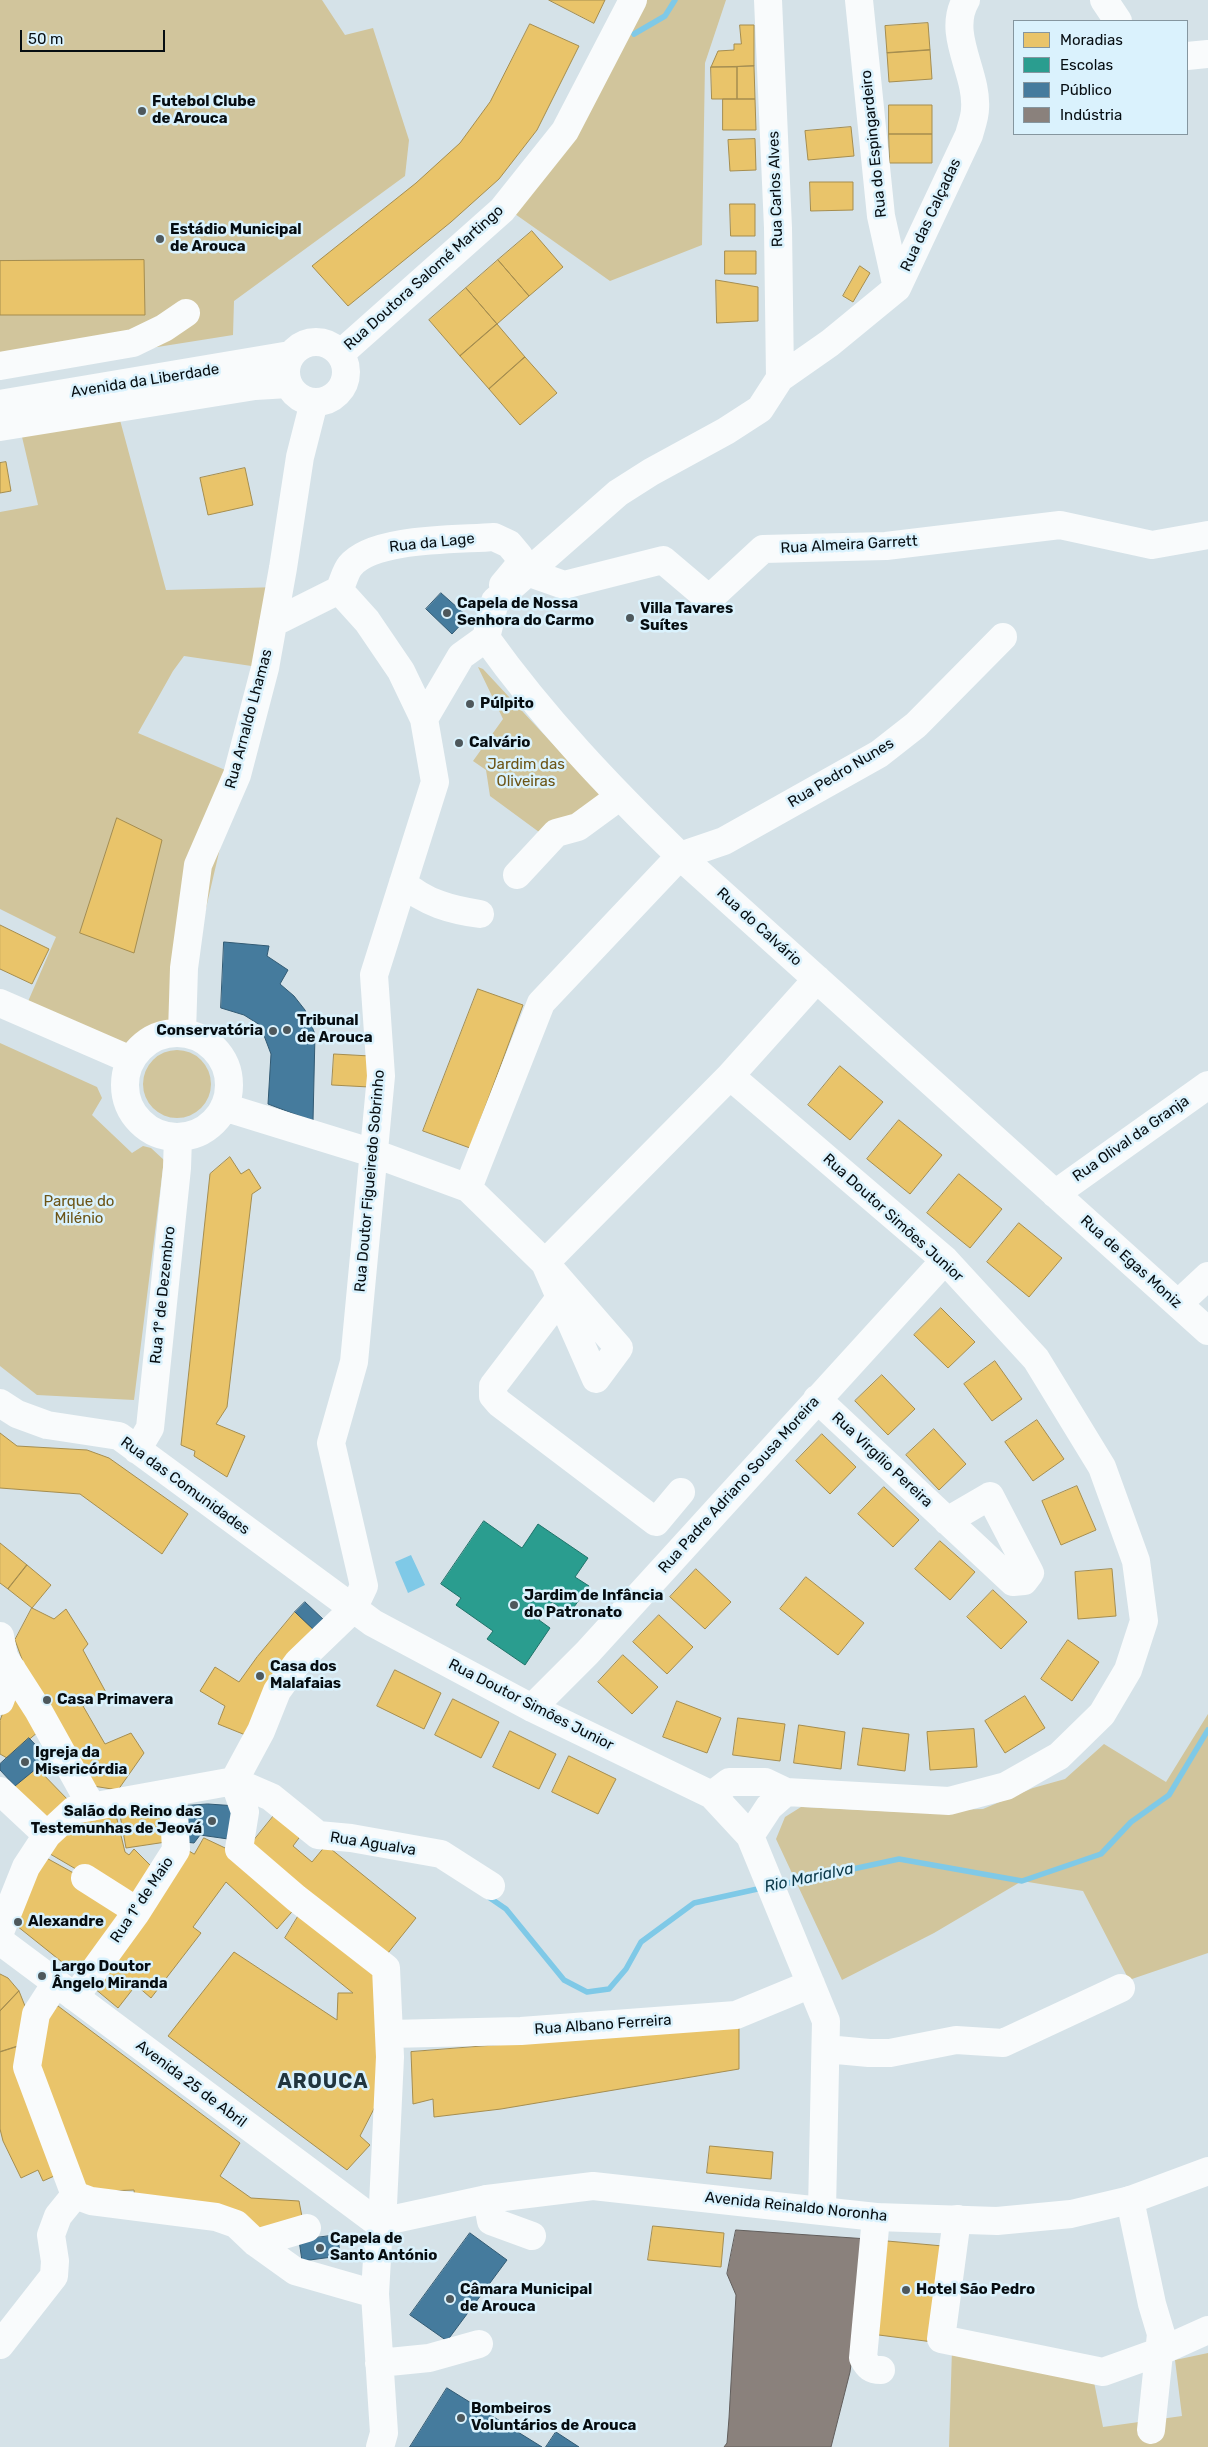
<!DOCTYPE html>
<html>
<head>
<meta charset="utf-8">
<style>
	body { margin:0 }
	#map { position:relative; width:1208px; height:2447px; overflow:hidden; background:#d5e2e8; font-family:Rubik,sans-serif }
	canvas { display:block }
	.legend { position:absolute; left:1013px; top:20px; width:175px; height:115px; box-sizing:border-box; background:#daf2fd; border:1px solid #85969f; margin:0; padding:6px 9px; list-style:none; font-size:15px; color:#060d11 }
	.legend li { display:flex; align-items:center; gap:10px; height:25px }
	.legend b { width:25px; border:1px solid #85969f }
	.scale { position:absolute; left:20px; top:30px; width:145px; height:22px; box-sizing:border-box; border:2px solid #060d11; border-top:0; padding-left:6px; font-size:15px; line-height:18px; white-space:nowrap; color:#060d11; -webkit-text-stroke:4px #daf2fd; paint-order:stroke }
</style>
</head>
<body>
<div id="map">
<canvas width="1208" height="2447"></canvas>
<ul class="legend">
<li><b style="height:14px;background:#e9c46a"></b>Moradias</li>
<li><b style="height:14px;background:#2a9d8f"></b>Escolas</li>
<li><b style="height:14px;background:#457b9d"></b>Público</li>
<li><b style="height:14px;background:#8a817c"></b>Indústria</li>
</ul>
<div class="scale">50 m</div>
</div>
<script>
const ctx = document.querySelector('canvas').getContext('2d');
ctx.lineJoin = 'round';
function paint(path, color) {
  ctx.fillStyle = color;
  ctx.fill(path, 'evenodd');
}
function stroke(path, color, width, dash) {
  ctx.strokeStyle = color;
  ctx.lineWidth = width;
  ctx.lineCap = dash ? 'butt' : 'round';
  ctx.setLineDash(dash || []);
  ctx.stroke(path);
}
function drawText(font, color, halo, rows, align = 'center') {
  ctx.font = font + ' Rubik,sans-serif';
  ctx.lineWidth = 5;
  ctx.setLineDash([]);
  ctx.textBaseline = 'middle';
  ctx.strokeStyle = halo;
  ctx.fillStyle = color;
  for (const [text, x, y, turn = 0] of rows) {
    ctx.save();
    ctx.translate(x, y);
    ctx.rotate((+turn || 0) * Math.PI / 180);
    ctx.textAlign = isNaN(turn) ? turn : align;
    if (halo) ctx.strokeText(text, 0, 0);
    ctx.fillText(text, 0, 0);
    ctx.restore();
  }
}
paint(new Path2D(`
	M0 0H322L345 35 373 28 409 140 405 176 234 301 233 335 0 372Z
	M647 0H726L705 63 702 245 610 281 515 214 598 84Z
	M117 409 166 590 280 587 265 668 184 656 173 671 138 733 237 775 183 1007 131 1060 23 1013 56 937 0 909V512L38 505 19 424Z
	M478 667 483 669 604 799 569 823 539 832 490 796 486 770 473 761 503 719Z
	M0 1043 97 1087 102 1098 92 1115 132 1153 143 1146 151 1148 164 1160 134 1400 37 1395 0 1366Z
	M143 1084a34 34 0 1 1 68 0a34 34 0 1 1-68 0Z
	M1208 1714V1953L1129 1980 1083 1891 1022 1881 934 1933 842 1980 776 1839 785 1817 801 1807 902 1812 983 1809 1033 1788 1065 1779 1104 1744 1166 1782Z
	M952 2349 1093 2377 1103 2427 1182 2416 1175 2360 1208 2353V2447H949Z`), '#d1c59c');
paint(new Path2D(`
	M411 1555 425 1585 408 1593 395 1562Z`), '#7fc9e7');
const homes = new Path2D(`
	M549 0H605L594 23Z
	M928 23 930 50 887 53 885 26Z
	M530 24 579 46 537 130 499 179 451 222 348 306 312 266 416 183 460 143 490 102Z
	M740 25H754V66L711 67 718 51 734 50V44H741Z
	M930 50 932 79 889 82 887 53Z
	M754 66 755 99H737V67Z
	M711 67H737V99H712Z
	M723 99H755L756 130H723Z
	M889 105H932V134H889Z
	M851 127 854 156 808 160 805 131Z
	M889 134H932V163H890Z
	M755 139 756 170 730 171 728 140Z
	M810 182H853V210L811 211Z
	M730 204H755V236H731Z
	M532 231 563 267 529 296 498 260Z
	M725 251H756V274H725Z
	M144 260 145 315H0V261Z
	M498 260 529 296 497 324 466 288Z
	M860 266 870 273 853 302 843 296Z
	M716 280 758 287V321L717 323Z
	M466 288 497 324 460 356 429 320Z
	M497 324 525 357 489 389 460 356Z
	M525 357 557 393 520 425 489 389Z
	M6 462 11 491 0 493V463Z
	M245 468 253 505 208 515 200 478Z
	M117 818 162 840 134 953 80 933Z
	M0 925 49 949 32 984 0 969Z
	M478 989 523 1005 470 1148 423 1131Z
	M334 1054 370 1056 369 1087 332 1085Z
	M840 1066 883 1102 850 1140 808 1105Z
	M899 1120 942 1155 910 1194 867 1159Z
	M230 1157 241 1174 249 1169 261 1188 252 1194 227 1407 216 1424 245 1436 227 1477 194 1456 195 1451 181 1445 210 1174Z
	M959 1174 1002 1209 970 1248 927 1213Z
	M1019 1223 1062 1258 1029 1297 987 1262Z
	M941 1308 975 1342 948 1368 914 1335Z
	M995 1361 1022 1399 992 1421 964 1384Z
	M882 1375 915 1409 888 1435 855 1401Z
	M1037 1420 1064 1459 1033 1481 1005 1442Z
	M934 1429 966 1464 939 1490 906 1455Z
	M0 1433 17 1446 87 1450 109 1458 188 1514 162 1554 80 1494 0 1488Z
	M822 1434 856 1467 830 1494 796 1461Z
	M1077 1486 1096 1530 1061 1545 1042 1501Z
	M884 1487 919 1520 893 1547 858 1514Z
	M940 1541 975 1572 950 1600 915 1569Z
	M0 1543 27 1565 8 1589 0 1583Z
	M27 1565 51 1585 32 1608 8 1589Z
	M696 1569 731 1602 705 1629 670 1597Z
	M1112 1569 1116 1616 1078 1619 1075 1572Z
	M806 1577 864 1623 838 1655 780 1609Z
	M993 1590 1027 1622 1001 1649 967 1617Z
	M32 1608 54 1619 66 1609 88 1644 83 1650 109 1698 83 1706 105 1744 131 1733 144 1753 118 1790 93 1786 27 1673 15 1640Z
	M295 1612 315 1631 248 1736 218 1724 225 1706 200 1691 215 1667 239 1682 257 1657Z
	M659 1615 693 1647 667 1674 633 1642Z
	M1068 1640 1099 1662 1072 1701 1041 1679Z
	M623 1655 658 1687 632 1714 598 1682Z
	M395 1670 441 1693 424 1729 377 1706Z
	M12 1689 38 1732 7 1758 0 1754V1721Z
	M1025 1696 1045 1728 1005 1753 985 1721Z
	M453 1699 499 1722 481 1758 435 1735Z
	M677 1701 721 1718 707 1753 663 1737Z
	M738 1718 785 1724 780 1761 733 1755Z
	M799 1725 845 1732 841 1769 794 1763Z
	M863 1728 909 1734 905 1771 858 1765Z
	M974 1729 977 1767 930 1770 927 1732Z
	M510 1731 556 1754 539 1789 493 1767Z
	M569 1756 616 1779 598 1814 552 1792Z
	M37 1768 69 1801 42 1823 9 1790Z
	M165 1807 166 1842 126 1848 120 1815Z
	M276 1813 302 1834 293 1846 312 1862 326 1845 416 1918 384 1958 247 1849Z
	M116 1815 125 1852 129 1855 134 1849 156 1871 134 1903 45 1851 68 1824Z
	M204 1838 240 1855 297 1906 277 1929 226 1882 193 1927 201 1933 151 1998 136 1985 118 2008 94 1988 189 1851 194 1854Z
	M41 1855 79 1876 128 1912 82 1978 12 1922Z
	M302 1910 379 1965V2099L360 2136 370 2145 347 2170 168 2036 234 1952 337 2020 338 1993H353L285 1938Z
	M0 1974 8 1978 19 1991 0 2011Z
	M19 1991 27 2011 22 2045 0 2052V2011Z
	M58 2006 240 2143 220 2176 251 2198 299 2201 303 2222 258 2238 135 2200 134 2190 82 2192 37 2070 40 2027Z
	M739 2026V2069L501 2109 434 2117 433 2099 413 2104 411 2052Z
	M22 2045 61 2173 43 2181 38 2170 21 2178 3 2141 0 2129V2052Z
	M710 2146 773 2152 771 2179 707 2173Z
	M653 2226 724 2233 721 2267 648 2260Z
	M887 2241 943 2246 933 2342 871 2334Z`);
paint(homes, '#e9c46a');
stroke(homes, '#a58d4f', 1);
const schools = new Path2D(`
	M484 1521 522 1548 538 1524 588 1558 575 1577 589 1586 569 1614 552 1602 539 1620 550 1628 525 1665 487 1639 493 1631 456 1605 461 1598 441 1584Z`);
paint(schools, '#2a9d8f');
stroke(schools, '#1f7269', 1);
const public = new Path2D(`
	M441 593 468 617 452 634 426 609Z
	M224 942 269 946 267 956 288 970 280 984 294 996 305 1010 315 1034 313 1121 268 1104 271 1054 260 1025 244 1015 221 1008Z
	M305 1602 325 1621 315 1631 295 1612Z
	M29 1738 50 1760 39 1770 37 1768 15 1786 0 1770V1764Z
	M208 1804 237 1806 235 1840 200 1835 194 1843 185 1842V1806Z
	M470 2233 507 2260 447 2341 410 2315Z
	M338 2235 340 2256 302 2261 299 2240Z
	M447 2388 542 2447H410Z
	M556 2432 579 2447H546Z`);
paint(public, '#457b9d');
stroke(public, '#325a73', 1);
const industry = new Path2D(`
	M736 2230 868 2239 850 2372 831 2447H724L727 2443 729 2418 736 2295 727 2274Z`);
paint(industry, '#8a817c');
stroke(industry, '#625e5c', 1);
stroke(new Path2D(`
	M634 34 665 16 675 0
	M779 1885 899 1859 1022 1881 1101 1854 1131 1822 1169 1795 1208 1730
	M487 1896 506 1909 564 1980 587 1992 609 1989 626 1969 641 1942 694 1903 762 1888`), '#7fc9e7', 5.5);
stroke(new Path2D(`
	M768 0 778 228 780 378
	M859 0 881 216 897 288
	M1104 0 1118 21
	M1187 56 1208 54
	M286 372a30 30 0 1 1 60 0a30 30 0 1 1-60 0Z
	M340 354 502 210 565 131 633 0
	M0 366 133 343 164 328 186 313
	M0 404 290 355
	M0 427 255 386 288 384
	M527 572 564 585 663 560 709 599 763 549 886 546 1060 525 1152 545 1208 535
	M339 590 367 621 401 671 424 719
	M273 623 339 590C343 583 345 572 350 566 373 537 459 540 494 537L509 544 519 556 518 567 503 585
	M486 638C544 719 609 787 680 856L1208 1331
	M517 875 556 833 578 827 619 797
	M403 883C425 903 452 910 480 914
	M0 1003 131 1060
	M182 1033 184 968 198 865 237 775 265 668 283 568 300 457 314 402
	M125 1085a52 52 0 1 1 104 0a52 52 0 1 1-104 0Z
	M224 1107 373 1153 468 1188 545 1263 730 1076 817 979
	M468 1188 541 1003 680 856 724 841 879 754 916 725 1003 637
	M1055 1194 1208 1085
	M545 1263 619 1348 596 1379Z
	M560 1298 493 1386V1396L499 1403 656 1522 681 1492
	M1178 1304 1208 1276
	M817 1399 1013 1582 1024 1581 1030 1573 990 1496 947 1521
	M0 1403 17 1414 47 1425 119 1436 373 1623 532 1708 712 1795 750 1836 826 2021 822 2210
	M137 1450 150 1428 177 1168 178 1137
	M0 1636 4 1657 38 1710 92 1807
	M0 1701 12 1669
	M532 1708 587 1653 945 1260
	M234 1781 261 1731 277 1691 298 1662 353 1609 364 1586 331 1443 354 1362 381 1076 374 975 435 782 424 719 461 656 486 638 495 601 618 493 651 472 726 431 760 409 780 378 830 343 897 288 969 135C971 127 975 117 975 109 978 73 946 34 966 0
	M234 1781 245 1812 239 1849 296 1898 386 1968 390 2057 382 2226 378 2241 375 2294 384 2433 380 2447
	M234 1781 271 1797 318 1835 351 1838 441 1854 491 1886
	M0 1791 47 1835
	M712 1795 729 1782H765L786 1792 949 1801 1006 1786 1059 1756 1102 1714 1128 1670 1144 1621 1136 1561 1102 1467 1036 1359 945 1260 730 1076
	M750 1836 769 1807 786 1792
	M85 1878 137 1911
	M0 1932 26 1867 47 1835 74 1810 234 1781
	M56 1983 36 2014 27 2067 75 2195
	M75 1997 136 1913 176 1850 173 1793
	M389 2034 521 2031 736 2015 811 1984
	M826 2049 869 2053H890L956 2040 1003 2043 1121 1988
	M75 2195 91 2201 216 2217 236 2224 256 2243 295 2271 375 2294
	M487 2199 491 2221 532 2236
	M1130 2200 1152 2304 1161 2334 1151 2430
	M876 2217 863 2358C868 2367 871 2370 881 2370
	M957 2219 941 2339 1103 2372 1159 2352 1208 2330
	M256 2243 307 2228
	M0 2345 54 2276 55 2261 51 2235 58 2216 75 2195
	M379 2363 429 2358 479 2344`), '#f9fbfc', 28);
stroke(new Path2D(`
	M0 1941 382 2226 390 2220 487 2199 593 2186 876 2217 997 2221 1071 2214 1130 2200 1208 2171`), '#f9fbfc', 28);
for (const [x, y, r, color] of [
	[142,111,5,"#4e585c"],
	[160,239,5,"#4e585c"],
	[447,613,5,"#4e585c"],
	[630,618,5,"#4e585c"],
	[470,704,5,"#4e585c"],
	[459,743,5,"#4e585c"],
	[287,1030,5,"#4e585c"],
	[273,1031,5,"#4e585c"],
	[514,1605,5,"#4e585c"],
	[260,1676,5,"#4e585c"],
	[47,1700,5,"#4e585c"],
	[25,1762,5,"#4e585c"],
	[212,1821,5,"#4e585c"],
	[18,1922,5,"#4e585c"],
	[42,1976,5,"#4e585c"],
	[320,2248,5,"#4e585c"],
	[906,2290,5,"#4e585c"],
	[450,2299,5,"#4e585c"],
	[461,2418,5,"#4e585c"]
]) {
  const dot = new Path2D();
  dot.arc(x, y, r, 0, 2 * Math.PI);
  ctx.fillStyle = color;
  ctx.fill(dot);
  stroke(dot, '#daf2fd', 2);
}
drawText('bold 15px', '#060d11', '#daf2fd', [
	["Futebol Clube",152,102],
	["de Arouca",152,119],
	["Estádio Municipal",170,230],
	["de Arouca",170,247],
	["Capela de Nossa",457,604],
	["Senhora do Carmo",457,621],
	["Villa Tavares",640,609],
	["Suítes",640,626],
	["Púlpito",480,704],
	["Calvário",469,743],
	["Tribunal",297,1021],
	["de Arouca",297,1038],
	["Conservatória",263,1031,"right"],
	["Jardim de Infância",524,1596],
	["do Patronato",524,1613],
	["Casa dos",270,1667],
	["Malafaias",270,1684],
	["Casa Primavera",57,1700],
	["Igreja da",35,1753],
	["Misericórdia",35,1770],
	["Salão do Reino das",202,1812,"right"],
	["Testemunhas de Jeová",202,1829,"right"],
	["Alexandre",28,1922],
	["Largo Doutor",52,1967],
	["Ângelo Miranda",52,1984],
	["Capela de",330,2239],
	["Santo António",330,2256],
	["Câmara Municipal",460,2290],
	["de Arouca",460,2307],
	["Hotel São Pedro",916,2290],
	["Bombeiros",471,2409],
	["Voluntários de Arouca",471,2426]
], 'left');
drawText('15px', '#060d11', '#daf2fd', [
	["Rua do Espingardeiro",874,144,-96],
	["Rua Carlos Alves",776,189,-92],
	["Rua das Calçadas",931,215,-65],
	["Rua Doutora Salomé Martingo",424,278,-42],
	["Avenida da Liberdade",145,381,-9],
	["Rua da Lage",432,543,-6],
	["Rua Almeira Garrett",849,545,-3],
	["Rua Arnaldo Lhamas",249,719,-75],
	["Rua Pedro Nunes",841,773,-31],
	["Rua do Calvário",759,927,42],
	["Rua Olival da Granja",1131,1139,-35],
	["Rua Doutor Figueiredo Sobrinho",370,1181,-85],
	["Rua Doutor Simões Junior",893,1218,42],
	["Rua de Egas Moniz",1131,1262,42],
	["Rua 1º de Dezembro",163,1295,-84],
	["Rua Virgílio Pereira",882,1460,43],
	["Rua Padre Adriano Sousa Moreira",739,1485,-48],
	["Rua das Comunidades",185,1486,36],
	["Rua Doutor Simões Junior",531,1705,27],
	["Rua Agualva",373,1844,9],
	["Rua 1º de Maio",142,1900,-56],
	["Rua Albano Ferreira",603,2025,-4],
	["Avenida 25 de Abril",191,2084,37],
	["Avenida Reinaldo Noronha",796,2207,6]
]);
drawText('15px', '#6c5416', '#daf2fd', [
	["Jardim das",526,765],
	["Oliveiras",526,782],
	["Parque do",79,1202],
	["Milénio",79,1219]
]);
drawText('italic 16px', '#0b3949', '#daf2fd', [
	["Rio Marialva",809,1878,-12]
]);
ctx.letterSpacing = '1px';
drawText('bold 20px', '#21353e', '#daf2fd', [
	["AROUCA",323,2082]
]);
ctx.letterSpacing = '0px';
</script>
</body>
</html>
